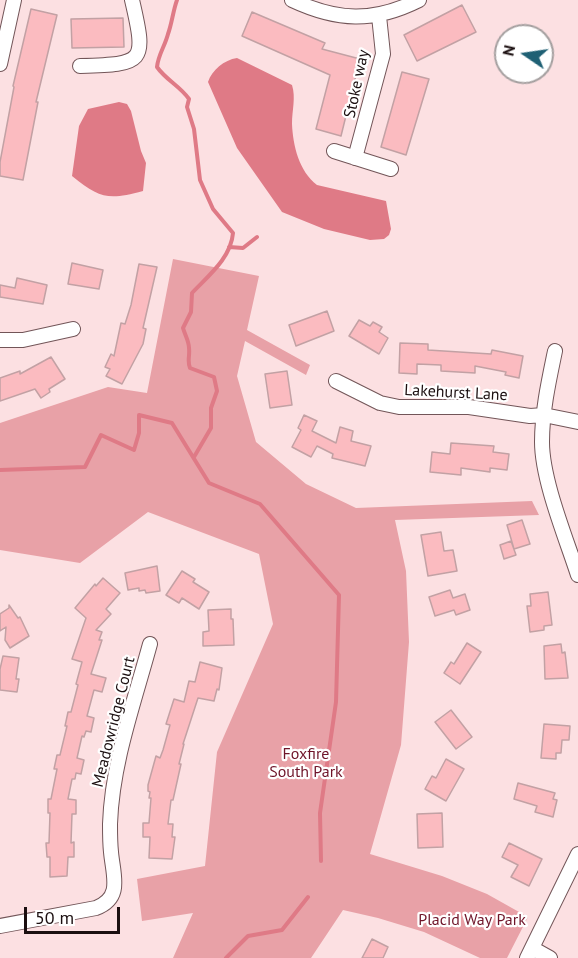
<!DOCTYPE html>
<html>
<head>
<meta charset="utf-8">
<style>
	body { margin:0 }
	#map { position:relative; width:578px; height:958px; overflow:hidden; background:#fce0e2; font-family:"PT Sans",sans-serif }
	canvas { display:block }
	.north { position:absolute; left:494px; top:24px; width:60px; height:60px; box-sizing:border-box; background:#fff; border:2px solid #a49f9f; border-radius:50%; rotate:283deg; font-size:16px; font-weight:700; line-height:24px; text-align:center; color:#1b0f10 }
	.north::after { content:''; display:block; margin:auto; width:21px; height:27px; background:#1f6074; clip-path:polygon(50% 0,100% 100%,50% 72%,0 100%) }
	.scale { position:absolute; left:24px; top:907px; width:96px; height:27px; box-sizing:border-box; border:3px solid #1b0f10; border-top:0; padding-left:8px; font-size:18px; line-height:21px; white-space:nowrap; color:#1b0f10; -webkit-text-stroke:4px #fff; paint-order:stroke }
</style>
</head>
<body>
<div id="map">
<canvas width="578" height="958"></canvas>
<div class="north">N</div>
<div class="scale">50 m</div>
</div>
<script>
const ctx = document.querySelector('canvas').getContext('2d');
ctx.lineJoin = 'round';
function paint(path, color) {
  ctx.fillStyle = color;
  ctx.fill(path, 'evenodd');
}
function stroke(path, color, width, dash) {
  ctx.strokeStyle = color;
  ctx.lineWidth = width;
  ctx.lineCap = dash ? 'butt' : 'round';
  ctx.setLineDash(dash || []);
  ctx.stroke(path);
}
function drawText(font, color, halo, rows, align = 'center') {
  ctx.font = font + ' "PT Sans",sans-serif';
  ctx.lineWidth = 4.5;
  ctx.setLineDash([]);
  ctx.textBaseline = 'middle';
  ctx.strokeStyle = halo;
  ctx.fillStyle = color;
  for (const [text, x, y, turn = 0] of rows) {
    ctx.save();
    ctx.translate(x, y);
    ctx.rotate((+turn || 0) * Math.PI / 180);
    ctx.textAlign = isNaN(turn) ? turn : align;
    if (halo) ctx.strokeText(text, 0, 0);
    ctx.fillText(text, 0, 0);
    ctx.restore();
  }
}
paint(new Path2D(`
	M173 259 259 276 247 330 310 365 306 375 245 341 237 376 256 442 306 484 356 508 532 501 539 515 395 520 406 571 409 642 401 745 370 854 442 876 487 894 528 917 507 958H480L424 932 378 918 343 910 311 958H173L193 913 142 921 137 879 205 866 217 752 273 624 259 554 148 512 80 563 0 550V423L108 387 147 393Z`), '#e8a1a7');
paint(new Path2D(`
	M237 58 292 85C296 98 292 110 292 124 293 146 299 171 317 185L386 201 391 229 389 235 384 239 370 240 324 229 282 212 237 148 208 82C212 70 224 60 237 58Z
	M119 102 127 104 131 111 141 151 146 163 143 191C109 200 100 199 72 176L79 126 88 109Z`), '#df7a86');
stroke(new Path2D(`
	M177 0C173 11 172 23 168 34 165 46 158 55 157 67 166 80 180 86 189 99L187 107 194 129 200 180 213 209 233 233C231 258 208 276 192 293L191 312 183 328C185 335 189 341 189 348 190 356 187 361 190 368L214 377 217 391 211 408V428L194 457
	M229 247 243 248 257 237
	M0 470 85 467 101 435 134 450 139 433V415L172 423 209 483 260 504 339 595 336 702 320 813 321 861
	M226 958 248 936 282 930 308 897`), '#df7a86', 4);
const building = new Path2D(`
	M462 5 476 32 417 61 404 35Z
	M31 9 57 15 36 102H38L23 180 0 176V162L14 87 13 86Z
	M252 12 325 43 322 49 360 59 341 136 316 129 330 75 242 36Z
	M123 18 124 47 72 48 71 19Z
	M402 72 429 79 406 155 381 147Z
	M72 263 103 270 99 289 68 284Z
	M139 264 157 267 143 328 146 329 143 344 122 384 106 376 110 369 105 367 111 354 114 356 121 323 125 324 131 305Z
	M17 278 47 285 43 304 0 297V285L15 288Z
	M327 311 334 331 296 346 289 325Z
	M359 320 370 326 373 322 382 327 379 332 388 338 379 354 349 336Z
	M400 343 428 344V350L491 354 492 350 523 356 519 378 505 375 506 372 475 366V373L441 371V365L417 364V374L399 373Z
	M51 357 65 379 49 389 50 392 41 398 35 389 0 401V378L20 371V374Z
	M287 371 292 405 270 408 265 374Z
	M304 415 317 421 312 431 336 443 340 427 353 431 351 441 371 446 365 466 332 458 333 454 317 446 311 457 292 447 301 430 298 428Z
	M451 443 494 446 493 452 509 454 507 470 490 468V472L461 468V475L430 472 432 452 450 454Z
	M522 520 530 544 514 549 507 525Z
	M441 532 444 551 453 550 457 571 428 576 421 535Z
	M511 541 516 555 504 559 500 545Z
	M157 566 160 591 146 593 145 590 139 591V588L128 590 125 573Z
	M182 571 195 579 193 582 209 592 199 609 182 598 179 603 166 595Z
	M103 578 120 593 106 609 111 614 96 630 102 632 99 640H102L91 674 106 678 102 692 94 690 87 716 94 718 91 732 86 731 84 737 82 736 77 758 84 760 81 774 76 773 75 779H72L68 799 76 800V814H72L71 843 74 842V857H68L67 876 50 877V857H47L46 843H49L50 813H48V799H51L57 769H54L57 755H60L67 726H65L68 712H71L78 685 76 684 82 662 72 659 86 618 75 608 95 584 96 586Z
	M450 590 453 598 465 594 470 610 456 615 454 610 435 616 429 597Z
	M548 592 552 625 544 626V630L530 632 527 606H531L530 594Z
	M9 605 18 618 20 617 29 636 10 648 5 640 6 627 0 631V614L9 608Z
	M231 609V619H233L234 645 203 646V632L209 631 208 610Z
	M467 643 481 652 460 684 444 673 451 662 454 664Z
	M561 644 562 653 565 652 568 678 545 679 544 646Z
	M3 656 19 658 16 679H19L17 692 0 690V669Z
	M200 662 222 668 219 690 217 689 214 701 198 698 183 744H184L179 764H181L173 800H171L168 824H173L172 837H175L172 859 149 858 150 837H143V823H149L151 798H149L150 792 148 791V785L156 756 160 758 163 750 170 725 166 724 174 699 184 702 189 681 195 682Z
	M451 710 472 737 456 749 435 722Z
	M544 724 570 726 569 740H562L561 753H556V759L541 758Z
	M446 759 464 769 446 801 425 789 432 776 436 778Z
	M518 783 555 793 553 799 557 800 553 817 535 812 537 806 514 799Z
	M442 813 443 847 418 848 417 814Z
	M509 843 542 859 529 886 511 877 518 865 502 857Z
	M372 939 388 947 383 958H362Z`);
paint(building, '#fbbbc0');
stroke(building, '#c2a1a4', 1.5);
const street = new Path2D(`
	M292 0C337 21 373 23 419 0
	M0 64 14 0
	M80 66C144 64 147 64 132 0
	M334 151 391 169
	M355 158 383 54 379 16
	M0 340H23L73 329
	M555 351C549 380 542 411 542 442 542 480 566 538 578 575
	M336 381 380 403 399 407H469L530 416 544 415 578 422
	M0 926 96 908C123 898 113 875 111 852 110 843 110 834 110 824 112 763 134 703 150 644
	M532 948 550 958
	M527 958 578 854`);
stroke(street, '#725558', 16);
stroke(street, '#fff', 14);
drawText('16px', '#1b0f10', '#fff', [
	["Stoke way",357,84,-78],
	["Lakehurst Lane",456,393,3],
	["Meadowridge Court",114,722,-76]
]);
drawText('16px', '#6f1429', '#fff', [
	["Foxfire",306,754],
	["South Park",306,772],
	["Placid Way Park",472,920]
]);
</script>
</body>
</html>
